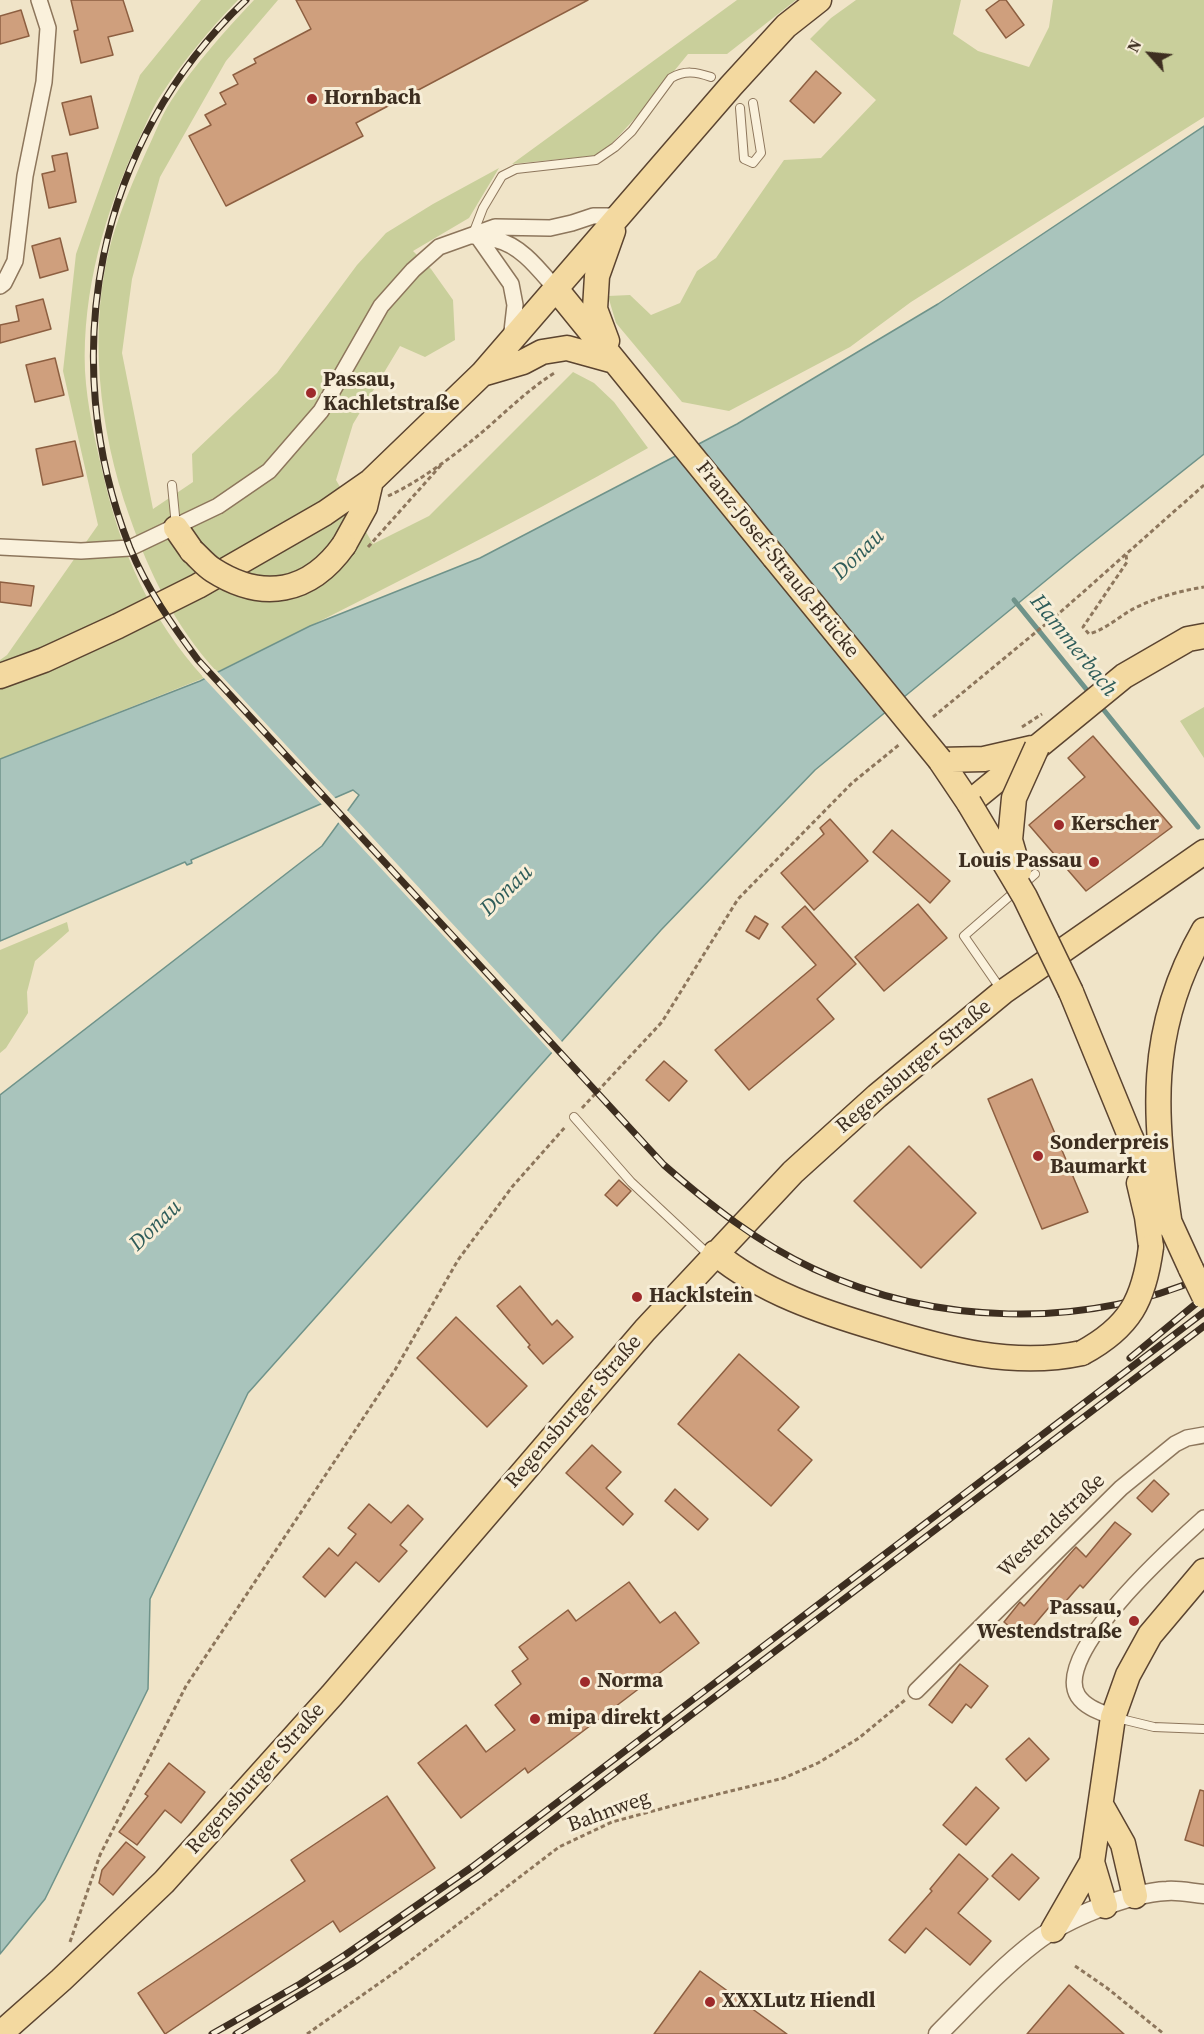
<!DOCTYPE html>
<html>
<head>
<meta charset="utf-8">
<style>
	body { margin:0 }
	#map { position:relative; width:1204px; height:2034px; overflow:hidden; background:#f0e4c8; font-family:"Source Serif 4",serif }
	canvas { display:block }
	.north { position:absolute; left:1120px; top:24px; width:60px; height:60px; -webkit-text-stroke:4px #f7eed8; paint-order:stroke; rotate:297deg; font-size:16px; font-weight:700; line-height:24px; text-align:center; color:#3d2e20 }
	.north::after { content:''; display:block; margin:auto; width:21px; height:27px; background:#3d2e20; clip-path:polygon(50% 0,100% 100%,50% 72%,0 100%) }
</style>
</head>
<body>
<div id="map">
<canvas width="1204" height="2034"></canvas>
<div class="north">N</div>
</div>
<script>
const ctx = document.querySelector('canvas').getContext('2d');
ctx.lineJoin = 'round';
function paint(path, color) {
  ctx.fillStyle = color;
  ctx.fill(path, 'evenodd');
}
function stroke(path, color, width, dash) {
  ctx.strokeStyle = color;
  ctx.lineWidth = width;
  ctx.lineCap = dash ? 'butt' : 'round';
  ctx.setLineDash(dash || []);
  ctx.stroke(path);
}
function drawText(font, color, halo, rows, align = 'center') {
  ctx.font = font + ' "Source Serif 4",serif';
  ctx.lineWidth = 6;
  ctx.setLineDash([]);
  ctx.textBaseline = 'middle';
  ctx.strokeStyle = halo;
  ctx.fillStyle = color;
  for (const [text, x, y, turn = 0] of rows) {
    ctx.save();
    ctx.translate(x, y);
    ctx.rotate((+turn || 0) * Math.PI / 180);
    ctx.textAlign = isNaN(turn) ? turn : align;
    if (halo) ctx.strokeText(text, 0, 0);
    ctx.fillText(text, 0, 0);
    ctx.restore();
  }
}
paint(new Path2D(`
	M201 0H238C209 30 184 60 161 95 152 108 146 125 139 139 105 211 82 291 85 371 87 406 95 440 103 474 121 553 150 618 204 678L0 759V660L7 655 98 525 63 371 76 254 140 75Z
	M254 0H278L226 61 160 177 132 279 122 353 153 509 193 482 192 454 277 373 357 265 386 233 433 204 499 168 469 218 413 251 431 269 453 300 455 340 425 357 400 346 353 424 336 480 373 544 429 516 573 372 594 383 614 402 648 448C507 528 363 600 217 672 175 626 149 573 129 515 99 431 87 326 112 239 121 209 134 179 147 150 155 134 161 116 171 101 195 64 224 32 254 0Z
	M737 0H796L727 54H688L639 114 601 155 512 164Z
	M856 0H961L953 34 978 51 1029 67 1049 27 1053 0H1204V117L911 302 850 347 729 411 682 402 616 323 608 296 630 295 651 315 680 303 697 271 716 258 784 160 821 158 876 100 810 39 831 18Z
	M1204 707V758L1180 721Z
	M67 922 69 931 35 961 27 992 28 1013 6 1048 0 1053V950Z`), '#c9cf9b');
const water = new Path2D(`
	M1204 126V454L1077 555 815 770 661 930 248 1393 150 1599 148 1689 45 1899 0 1954V1095L322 846 359 795 353 790 191 860 192 863 187 865 185 862 0 941V759L200 681 310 626 480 558 737 424 938 304Z`);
paint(water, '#a9c4bc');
stroke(water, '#6f938a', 1.5);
paint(new Path2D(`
	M215 669 338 801 324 807 202 676Z
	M346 809 564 1044 554 1055 337 821Z`), '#f0e4c8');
stroke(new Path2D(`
	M1014 600 1091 695
	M1099 704 1198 827`), '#6f938a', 5);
const building = new Path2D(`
	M71 0H123L133 31 108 37 113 55 81 63 74 31 78 30Z
	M296 0H588L356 123 363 136 226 206 189 136 211 125 205 115 226 104 220 93 238 84 233 75 256 63 254 59 311 29Z
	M1000 0H1006L1024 25 1006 38 986 10Z
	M21 10 29 36 0 44V16Z
	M816 71 841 93 814 123 790 101Z
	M91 96 98 128 70 135 62 103Z
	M67 153 76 202 49 208 42 174 55 171 52 156Z
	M60 238 68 270 40 278 32 246Z
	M43 299 51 329 0 343V325L19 321 16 306Z
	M55 358 64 395 35 402 26 365Z
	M75 441 83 476 43 485 36 449Z
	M0 582 34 586 31 606 0 602Z
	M1093 736 1172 827 1086 891 1029 825 1085 777 1068 758Z
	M830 819 868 861 814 910 781 873 824 834 820 828Z
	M892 830 950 881 930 903 873 852Z
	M918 904 947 938 884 991 855 957Z
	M805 906 856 964 817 999 834 1019 749 1090 715 1050 816 965 782 927Z
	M755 916 768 924 759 939 746 931Z
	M664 1061 687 1081 669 1101 646 1080Z
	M1032 1079 1088 1212 1042 1229 988 1099Z
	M909 1146 976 1213 921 1268 854 1201Z
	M619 1180 631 1191 617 1206 605 1195Z
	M520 1286 552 1325 557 1320 573 1337 543 1364 528 1347 530 1345 497 1306Z
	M456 1317 527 1386 487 1427 417 1358Z
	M739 1354 799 1407 778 1430 812 1460 771 1506 678 1424Z
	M592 1445 621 1472 606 1488 633 1514 623 1525 566 1473Z
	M1154 1480 1169 1494 1152 1512 1137 1498Z
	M675 1489 708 1519 698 1530 665 1501Z
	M369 1504 391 1523 408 1505 423 1519 400 1545 407 1551 379 1582 356 1562 325 1597 303 1577 329 1548 338 1556 356 1534 348 1528Z
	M1115 1522 1131 1534 1083 1588 1080 1585 1058 1610 1051 1605 1023 1638 1004 1622 1020 1602 1024 1606 1076 1547 1086 1557Z
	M629 1582 660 1623 675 1612 699 1643 528 1773 525 1768 461 1818 418 1763 466 1725 486 1752 515 1730 495 1705 521 1684 512 1671 528 1659 519 1647 568 1610 576 1621Z
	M960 1664 988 1686 971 1708 966 1704 952 1723 929 1705Z
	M1029 1738 1049 1759 1026 1781 1006 1759Z
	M169 1763 205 1792 181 1823 165 1810 137 1845 119 1832 148 1796 145 1794Z
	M976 1787 999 1808 966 1845 943 1825Z
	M1200 1790 1204 1791V1846L1185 1840Z
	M387 1796 435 1868 340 1932 333 1921 165 2034 138 1993 305 1881 291 1860Z
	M126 1842 145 1857 113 1895 99 1883 102 1870Z
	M959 1854 988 1879 958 1913 991 1941 970 1965 926 1928 905 1953 889 1940 932 1891 930 1889Z
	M1012 1854 1039 1878 1019 1900 992 1876Z
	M700 1971 787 2034H654Z
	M1069 1985 1124 2034H1027Z`);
paint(building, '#cf9f7d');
stroke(building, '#8d5f41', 1.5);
const service = new Path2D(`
	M740 108 744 159 753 163 761 153 753 103
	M473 234 483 208 502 176 516 169 596 160 615 147 632 131 671 78C685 70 696 72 711 77
	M172 485 176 526
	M1000 988 964 936 1035 874
	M574 1117 631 1182 709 1255
	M1117 1718 1154 1727 1204 1729`);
const minor = new Path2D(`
	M473 236C481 238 489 238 497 240 522 246 540 271 556 289
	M478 237 511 284 515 305 511 340
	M0 286 4 283 15 261 25 176 44 82 48 28 39 0
	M0 547 81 551 130 548 218 506 269 471 321 411 381 306 413 270 439 247 495 227 550 228 572 223 593 216H619
	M916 1691 1121 1488 1175 1444 1187 1438 1204 1435
	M1113 1717C1101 1712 1086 1708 1078 1696 1051 1654 1175 1544 1204 1518`);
const tertiary = new Path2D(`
	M938 2034C969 2003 1000 1969 1035 1942 1066 1918 1128 1893 1167 1891 1179 1890 1192 1893 1204 1894`);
const primary = new Path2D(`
	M556 289 774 557
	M607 341 595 309 597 276 613 231
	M482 374 523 362 542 352 567 348 614 361
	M176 528 192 551
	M344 545 365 507 371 481
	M0 676 44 660 118 626 198 586 325 513 371 481 482 374 731 86 786 26 819 0
	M940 760 969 803 1124 676 1188 639 1204 636
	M940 760 984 759 1032 748
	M1071 992 1130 1136 1191 1269
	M1139 1183 1147 1217 1151 1247
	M1170 1226C1154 1116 1146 1031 1204 930
	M715 1253C762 1292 822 1312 880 1329 946 1349 1013 1368 1082 1353
	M1101 1805 1123 1844 1135 1896
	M1092 1862 1105 1906
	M1053 1930 1092 1862 1113 1717 1128 1675 1150 1635 1204 1571
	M0 2034 61 1980 164 1882 332 1695 645 1330 793 1172 877 1096 1003 992 1204 852`);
stroke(service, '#8d765c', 10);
stroke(minor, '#8d765c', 18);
stroke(tertiary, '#8d765c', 21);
stroke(primary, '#5b4430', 27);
stroke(new Path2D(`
	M388 496C421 481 459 452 487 428 510 408 530 388 556 372
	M368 547 442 464
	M1126 555 1127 562 1083 627 1089 634C1107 629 1119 616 1135 608 1157 597 1180 591 1204 587
	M933 717 1064 609 1204 485
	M1022 727 1042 714
	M582 1108 662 1022 738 899 852 783 900 744
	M70 1942 100 1855 186 1686 395 1370 458 1260 512 1187 566 1126
	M1075 1966 1107 1988 1164 2034
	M307 2034 398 1970 559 1847 612 1822 694 1800 784 1778 818 1763 859 1738 905 1700`), '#8d765c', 3, [4.5, 3]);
stroke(service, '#faf1dc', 8);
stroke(minor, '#faf1dc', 15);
stroke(tertiary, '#faf1dc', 18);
stroke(primary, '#f3d9a0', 24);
const rail = new Path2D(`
	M246 0C96 141 55 358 130 548 147 589 172 625 198 660L664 1165C710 1205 758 1243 814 1269 934 1325 1082 1330 1204 1277
	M1130 1358 1204 1297
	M212 2034 300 1984 345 1955 472 1867 1204 1312
	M236 2034 351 1964 480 1875 1204 1326`);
stroke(rail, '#3d2e20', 7);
stroke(rail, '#f7eed8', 4.5, [14]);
const primaryBridge = new Path2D(`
	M192 551C199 557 205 565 213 570 263 602 310 593 344 545
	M774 557 940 760
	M969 803 1025 897 1071 992
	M1019 871 1010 840 1014 798 1037 747
	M1191 1269 1204 1296
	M1082 1353C1130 1327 1144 1300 1151 1247`);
stroke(primaryBridge, '#5b4430', 27, []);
stroke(primaryBridge, '#f3d9a0', 24);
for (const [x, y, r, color] of [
	[312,99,6,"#9e2a2b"],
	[311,393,6,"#9e2a2b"],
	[1059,825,6,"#9e2a2b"],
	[1094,862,6,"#9e2a2b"],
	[1038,1156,6,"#9e2a2b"],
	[637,1297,6,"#9e2a2b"],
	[1134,1621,6,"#9e2a2b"],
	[585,1682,6,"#9e2a2b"],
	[535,1719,6,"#9e2a2b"],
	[710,2002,6,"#9e2a2b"]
]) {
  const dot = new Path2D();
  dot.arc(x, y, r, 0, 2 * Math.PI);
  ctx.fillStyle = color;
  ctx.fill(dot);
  stroke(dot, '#f7eed8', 2);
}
drawText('bold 21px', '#3d2e20', '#f7eed8', [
	["Hornbach",324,99],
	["Passau,",323,381],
	["Kachletstraße",323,405],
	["Kerscher",1071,825],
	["Louis Passau",1082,862,"right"],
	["Sonderpreis",1050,1144],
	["Baumarkt",1050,1168],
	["Hacklstein",649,1297],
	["Passau,",1122,1609,"right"],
	["Westendstraße",1122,1633,"right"],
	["Norma",597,1682],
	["mipa direkt",547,1719],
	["XXXLutz Hiendl",722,2002]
], 'left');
drawText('21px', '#3d2e20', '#f7eed8', [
	["Franz-Josef-Strauß-Brücke",777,560,51],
	["Regensburger Straße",914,1067,-40],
	["Regensburger Straße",574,1412,-49],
	["Westendstraße",1052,1526,-44],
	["Regensburger Straße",256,1779,-48],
	["Bahnweg",609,1812,-20]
]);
drawText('italic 22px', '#2f5d5a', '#f7eed8', [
	["Donau",859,555,-44],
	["Hammerbach",1073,646,51],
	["Donau",507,891,-44],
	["Donau",156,1226,-44]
]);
</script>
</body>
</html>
